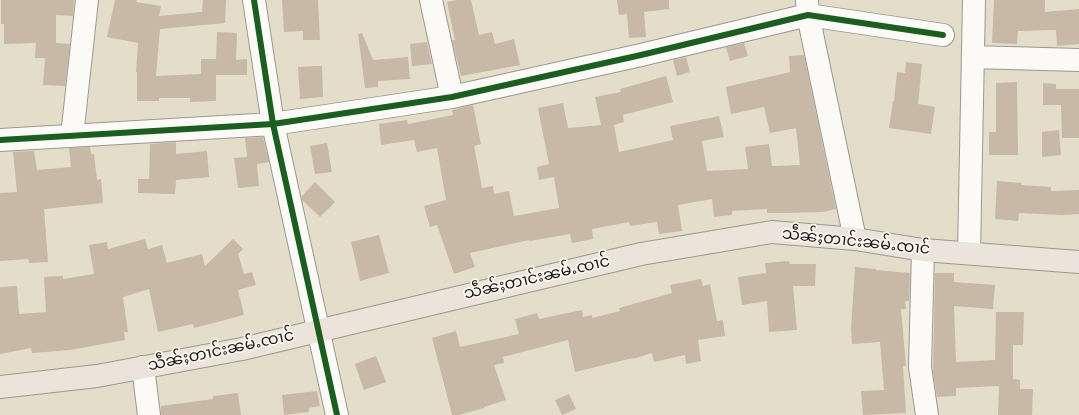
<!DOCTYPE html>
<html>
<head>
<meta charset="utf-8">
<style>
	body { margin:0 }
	canvas { display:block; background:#e4ddca }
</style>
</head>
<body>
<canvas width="1079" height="415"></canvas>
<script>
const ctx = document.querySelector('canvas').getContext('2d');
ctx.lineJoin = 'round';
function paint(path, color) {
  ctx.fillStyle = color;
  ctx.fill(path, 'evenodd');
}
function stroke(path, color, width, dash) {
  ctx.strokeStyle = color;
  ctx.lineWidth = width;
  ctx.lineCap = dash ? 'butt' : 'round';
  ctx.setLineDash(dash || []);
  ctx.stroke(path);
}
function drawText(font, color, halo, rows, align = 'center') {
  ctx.font = font + ' Caveat,"Noto Sans Myanmar",sans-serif';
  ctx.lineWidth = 3.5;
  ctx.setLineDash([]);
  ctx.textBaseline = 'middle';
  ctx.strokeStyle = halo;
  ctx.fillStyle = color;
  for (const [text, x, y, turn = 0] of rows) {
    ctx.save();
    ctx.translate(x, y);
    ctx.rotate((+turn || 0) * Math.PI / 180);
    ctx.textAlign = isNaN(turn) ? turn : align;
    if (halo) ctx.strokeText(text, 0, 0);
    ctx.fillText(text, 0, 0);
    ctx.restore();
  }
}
paint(new Path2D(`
	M1 0H74L73 16 56 15V43L70 44 65 86 43 85 45 58H35L36 43 4 44V24H1Z
	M115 0H137L136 2 161 6 159 16 202 12 203 0H226L225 23 160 29 156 76 201 74V59H216L217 32 237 33 236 60 247 59V75H216V101L190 102V98H159V101H137V72H136L138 43 107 37Z
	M282 0H318L320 40H303V31L284 32Z
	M457 0H471L479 35 492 32 495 44 514 39 520 65 461 76 452 40H455L447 2Z
	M617 0H669V9L644 12 646 37 629 38 627 14 619 15Z
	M994 0H1045V12L1079 9V44L1057 46 1056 30 1018 31 1017 44 992 43Z
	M362 33 373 60 408 57 410 79 378 81V87L365 88 358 34Z
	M427 42 432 64 412 66 410 44Z
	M744 43 748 56 730 61 726 47Z
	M804 55 836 209 823 212 783 213H767V209L732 211V215L714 217 712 199 678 205 682 231 659 234 657 222 630 226 629 222 592 229 593 239 572 243 570 234 530 241 529 240 470 253 475 267 454 274 437 225 430 227 424 206 446 200 437 148 417 152 414 140 381 145 379 124 407 120 408 124 453 115 452 110 473 105 481 144 474 146 482 188 493 186 494 194 509 191 514 216 559 208 554 177 539 180 537 167 549 164 538 108 563 103 568 128 601 125 595 97 621 92 620 89 666 76 673 102 623 115 624 122 614 125 619 152 673 140 670 126 719 116 724 137 702 141 707 171 748 169 745 147 769 144 772 166 800 165 796 128 770 133 764 107 731 114 726 87 790 72 789 56Z
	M686 57 690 72 677 76 673 60Z
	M906 62 922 64 918 104 935 107 931 134 889 128 893 101H894L897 72 905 73Z
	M315 66H322L323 97 300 99 298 67Z
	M1017 82 1018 155H989V132H996V83Z
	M1043 83 1056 84V89H1079V138H1062L1061 105H1043Z
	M1059 130 1061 155 1042 157V132Z
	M263 137 269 162 257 164 259 186 238 188 234 158 247 157 245 138Z
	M176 142V154L207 151 209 177 176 180 175 194 138 193V179H149L150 144Z
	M327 143 332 172 315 174 310 146Z
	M90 147 91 154H94L97 180 101 179 103 203 44 209 48 262 29 263 28 259 0 261V193L17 192 13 152 34 151 37 170 71 167 69 148Z
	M997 181 1021 183V185L1051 187V191L1079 190V214L1062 215 1019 213 1018 221 995 219Z
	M315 182 335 202 320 217 302 200V196Z
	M379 235 389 273 360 281 351 242Z
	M145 239 148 249 162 245 167 263 202 254 205 266 233 239 243 249 238 254 244 274 252 272 256 285 238 290 244 315 194 328 193 324 158 332 149 289 123 297 128 332H124L125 340 70 350 32 353 31 348 0 354V287L17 286 19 314 46 312 44 277 63 276V279L94 274 89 245 107 242 108 249Z
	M789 261 790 264H816L815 286H793L797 330 769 332 767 301 742 305 738 277 766 273 765 263Z
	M855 267 876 269V270L910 273 909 301H905L906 309H901L906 366H903L906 413 863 415 861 391 884 390 880 342 852 344 851 328Z
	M935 273H954V282L995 285 993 309 954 306 956 362 995 360 996 312H1024L1023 345H1013V379L1020 380V389H1033L1032 415H998L999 386 956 388V396L937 397 933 372Z
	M701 279 703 286 710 284 717 321 723 320 725 336 698 340 701 361 686 364 685 355 654 362 652 353 633 359V358L575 372 568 340 503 357 504 363 494 365 506 400 484 407V408L459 415H452L432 338 456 331 460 347 519 334 515 319 537 313 539 319 582 310 583 317 592 315V318L620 311 619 308 672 293 670 285Z
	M376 356 386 382 364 390 355 364Z
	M317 391 320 406 309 408V412L284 415 282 395Z
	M238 393 241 415H161V406L213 399V396Z
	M569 394 576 409 562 415 555 400Z`), '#c8b9a6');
const minor = new Path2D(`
	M254 0 273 124 337 415
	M431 0 452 97
	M807 1 808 15 855 239
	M973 57 1079 60
	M72 136 87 0
	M0 140 273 124 452 97 641 55 808 15 943 35
	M923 250 920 367 927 415
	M969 253 974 0
	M143 367 149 415`);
const highway = new Path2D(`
	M0 387 97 376 242 349 641 254 772 232 855 239 923 250 1079 262`);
stroke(minor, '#9b988d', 24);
stroke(highway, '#9b988d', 24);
stroke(minor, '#fbfaf7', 22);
stroke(highway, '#ece4db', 22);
stroke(new Path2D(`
	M254 0 273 124 337 415
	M0 140 273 124 452 97 641 55 808 15 943 35`), '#1b5e20', 6);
drawText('16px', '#1c1c1c', '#fbf7ec', [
	["သဵၼ်ႈတၢင်းၼမ်ႉၸၢင်",856,242,6],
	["သဵၼ်ႈတၢင်းၼမ်ႉၸၢင်",537,278,-13],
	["သဵၼ်ႈတၢင်းၼမ်ႉၸၢင်",221,351,-12]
]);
</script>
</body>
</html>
